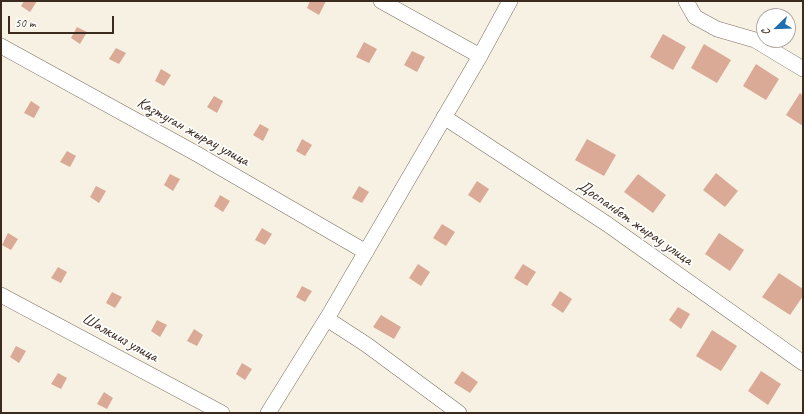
<!DOCTYPE html>
<html>
<head>
<meta charset="utf-8">
<style>
	body { margin:0 }
	#map { position:relative; width:804px; height:414px; overflow:hidden; background:#f6f1e2; font-family:Caveat,sans-serif }
	canvas { display:block }
	.frame { position:absolute; inset:0; border:2px solid #3b2a1e; pointer-events:none }
	.north { position:absolute; left:756px; top:8px; width:40px; height:40px; box-sizing:border-box; background:#fff; border:1px solid #b1aaa5; border-radius:50%; rotate:247deg; font-size:11px; font-weight:700; line-height:16px; text-align:center; color:#3b2a1e }
	.north::after { content:''; display:block; margin:auto; width:14px; height:18px; background:#1f6fb2; clip-path:polygon(50% 0,100% 100%,50% 72%,0 100%) }
	.scale { position:absolute; left:8px; top:16px; width:106px; height:18px; box-sizing:border-box; border:2px solid #3b2a1e; border-top:0; padding-left:5px; font-size:12px; line-height:14px; white-space:nowrap; color:#3b2a1e; -webkit-text-stroke:3px #fff; paint-order:stroke }
</style>
</head>
<body>
<div id="map">
<canvas width="804" height="414"></canvas>
<div class="frame"></div>
<div class="north">С</div>
<div class="scale">50 m</div>
</div>
<script>
const ctx = document.querySelector('canvas').getContext('2d');
ctx.lineJoin = 'round';
function paint(path, color) {
  ctx.fillStyle = color;
  ctx.fill(path, 'evenodd');
}
function stroke(path, color, width, dash) {
  ctx.strokeStyle = color;
  ctx.lineWidth = width;
  ctx.lineCap = dash ? 'butt' : 'round';
  ctx.setLineDash(dash || []);
  ctx.stroke(path);
}
function drawText(font, color, halo, rows, align = 'center') {
  ctx.font = font + ' Caveat,sans-serif';
  ctx.lineWidth = 3.5;
  ctx.setLineDash([]);
  ctx.textBaseline = 'middle';
  ctx.strokeStyle = halo;
  ctx.fillStyle = color;
  for (const [text, x, y, turn = 0] of rows) {
    ctx.save();
    ctx.translate(x, y);
    ctx.rotate((+turn || 0) * Math.PI / 180);
    ctx.textAlign = isNaN(turn) ? turn : align;
    if (halo) ctx.strokeText(text, 0, 0);
    ctx.fillText(text, 0, 0);
    ctx.restore();
  }
}
paint(new Path2D(`
	M24 1H37L30 12 21 6Z
	M310 1H326L319 15 307 8Z
	M773 8 786 16H769Z
	M77 27 87 32 80 44 71 38Z
	M663 34 686 47 673 70 650 57Z
	M364 42 377 49 369 63 356 57Z
	M704 44 731 60 717 83 691 68Z
	M116 48 126 53 119 64 109 59Z
	M412 51 425 57 417 72 404 65Z
	M756 64 779 79 766 100 743 86Z
	M161 69 171 75 164 86 155 81Z
	M800 93 803 96V126L786 115Z
	M214 96 223 101 217 113 207 107Z
	M31 101 40 107 34 118 24 113Z
	M260 124 269 129 263 141 253 135Z
	M302 139 312 145 305 156 296 151Z
	M587 139 616 155 604 176 575 160Z
	M67 151 76 156 70 167 60 162Z
	M716 173 738 191 725 207 703 190Z
	M170 174 180 179 173 191 164 185Z
	M638 174 666 195 653 213 624 192Z
	M477 181 489 189 480 203 468 195Z
	M96 186 106 191 99 203 90 197Z
	M359 186 369 192 362 203 352 198Z
	M220 195 230 201 223 212 214 206Z
	M442 224 455 232 446 246 433 238Z
	M262 228 272 234 265 245 255 240Z
	M8 233 18 239 11 250 2 245Z
	M719 233 744 250 730 271 705 254Z
	M418 264 430 272 421 286 409 278Z
	M523 264 536 272 527 286 514 278Z
	M58 267 67 272 61 283 51 278Z
	M779 273 803 289V296L790 315 762 297Z
	M302 286 312 291 305 302 296 297Z
	M560 291 572 299 563 313 551 305Z
	M112 292 122 297 115 308 106 303Z
	M678 307 690 314 681 329 669 320Z
	M381 315 401 327 394 339 373 327Z
	M157 320 167 325 160 337 151 331Z
	M194 329 203 335 197 346 187 341Z
	M712 330 737 346 721 371 696 356Z
	M16 346 26 351 19 363 10 357Z
	M242 363 252 369 245 380 236 374Z
	M462 371 478 382 470 393 454 383Z
	M761 371 781 384 768 405 748 391Z
	M58 373 67 378 61 389 51 384Z
	M104 392 113 398 107 409 97 404Z`), '#daaa97');
const street = new Path2D(`
	M381 1 480 56
	M686 1 695 17 717 29 755 40 803 69
	M1 46 197 154 366 252
	M444 117 607 224 803 363
	M1 295 222 413
	M327 319 367 345 459 413
	M268 413 329 315 480 56 510 1`);
stroke(street, '#7c7063', 16);
stroke(street, '#fff', 15);
drawText('16px', '#3b2a1e', '#fff', [
	["Казтуган жырау улица",193,132,29],
	["Доспанбет жырау улица",635,223,35],
	["Шалкииз улица",120,338,29]
]);
</script>
</body>
</html>
